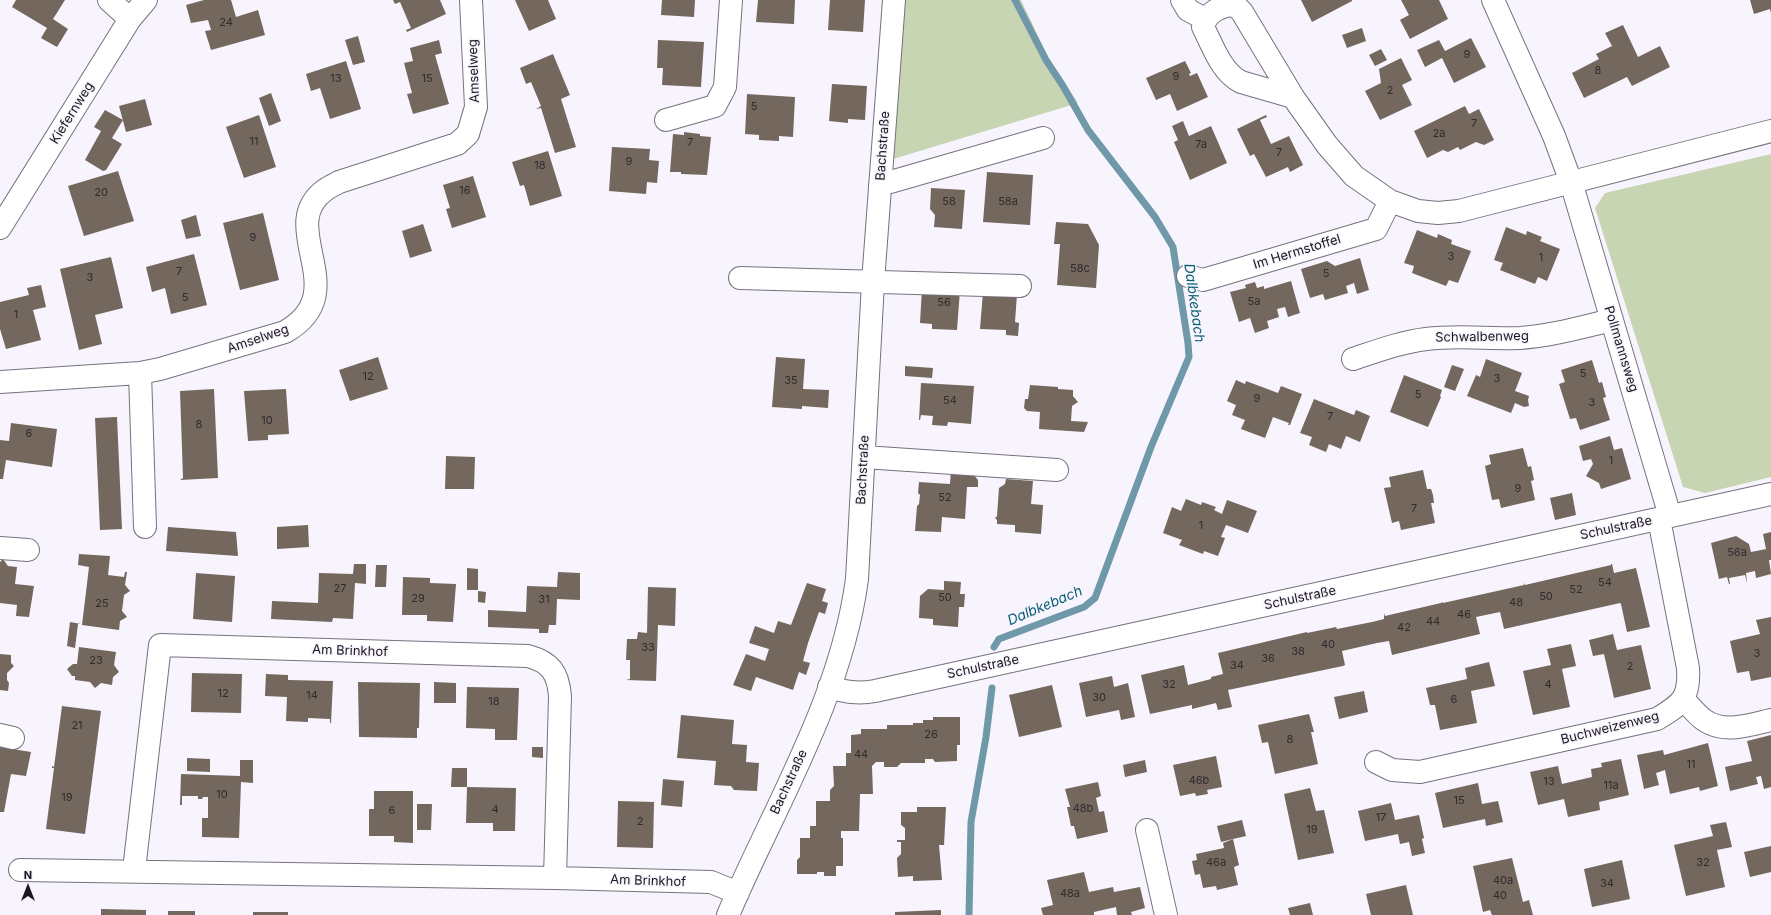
<!DOCTYPE html>
<html>
<head>
<meta charset="utf-8">
<style>
	body { margin:0 }
	#map { position:relative; width:1771px; height:915px; overflow:hidden; background:#f8f4fd; font-family:Inter,sans-serif }
	canvas { display:block }
	.north { position:absolute; left:8px; top:867px; width:40px; height:40px; -webkit-text-stroke:3px #f8f4fd; paint-order:stroke; rotate:0deg; font-size:11px; font-weight:700; line-height:16px; text-align:center; color:#1a171d }
	.north::after { content:''; display:block; margin:auto; width:14px; height:18px; background:#1a171d; clip-path:polygon(50% 0,100% 100%,50% 72%,0 100%) }
</style>
</head>
<body>
<div id="map">
<canvas width="1771" height="915"></canvas>
<div class="north">N</div>
</div>
<script>
const ctx = document.querySelector('canvas').getContext('2d');
ctx.lineJoin = 'round';
function paint(path, color) {
  ctx.fillStyle = color;
  ctx.fill(path, 'evenodd');
}
function stroke(path, color, width, dash) {
  ctx.strokeStyle = color;
  ctx.lineWidth = width;
  ctx.lineCap = dash ? 'butt' : 'round';
  ctx.setLineDash(dash || []);
  ctx.stroke(path);
}
function drawText(font, color, halo, rows, align = 'center') {
  ctx.font = font + ' Inter,sans-serif';
  ctx.lineWidth = 3;
  ctx.setLineDash([]);
  ctx.textBaseline = 'middle';
  ctx.strokeStyle = halo;
  ctx.fillStyle = color;
  for (const [text, x, y, turn = 0] of rows) {
    ctx.save();
    ctx.translate(x, y);
    ctx.rotate((+turn || 0) * Math.PI / 180);
    ctx.textAlign = isNaN(turn) ? turn : align;
    if (halo) ctx.strokeText(text, 0, 0);
    ctx.fillText(text, 0, 0);
    ctx.restore();
  }
}
paint(new Path2D(`
	M902 0H1021L1049 59 1078 103 890 160Z
	M1771 154V477L1705 493 1683 487 1595 208 1605 193Z`), '#c8d5b3');
stroke(new Path2D(`
	M994 647 999 639 1084 607 1095 598 1151 447 1189 357 1188 343 1173 247 1155 217 1088 130 1063 86 1046 60 1015 0
	M969 915 971 822 986 737 992 688`), '#6f98a9', 7);
paint(new Path2D(`
	M16 0H65L53 19 68 29 57 47 41 38 47 28 12 7Z
	M204 0H231L236 17 258 10 265 35 211 50 205 31 211 30 208 20 191 23 186 5Z
	M393 0H440L446 14 407 32 406 30 411 28 400 2 395 4Z
	M515 0H548L556 19 529 31Z
	M662 0H695L694 17 661 15Z
	M758 0H795L794 24 756 22Z
	M830 0H865L863 32 828 30Z
	M1301 0H1352V1L1312 22Z
	M1401 0H1439L1448 19 1410 39 1400 20 1409 15Z
	M1750 0H1771V13L1770 9 1754 14Z
	M1623 25 1638 57 1660 46 1670 67 1632 86 1627 77 1584 98 1572 73 1599 59 1596 54 1612 46 1605 33Z
	M1362 28 1366 41 1347 48 1342 35Z
	M358 36 365 62 353 65 345 40Z
	M1471 38 1486 67 1454 83 1442 58 1425 67 1417 50 1439 40 1445 51Z
	M439 40 442 53 435 55 449 104 413 114 407 94 412 93 404 63 413 61 410 48Z
	M658 40 704 42 701 87 662 85 663 68H657Z
	M1381 49 1387 60 1375 66 1369 55Z
	M553 54 570 95 561 99 576 147 555 153 541 108 536 109 541 106 531 82 526 84 520 68Z
	M1401 58 1412 80 1402 85 1412 105 1380 120 1365 91 1381 83 1379 69Z
	M346 61 361 109 330 119 320 88 311 91 306 74Z
	M1185 61 1191 73 1189 74 1190 76 1197 73 1208 97 1177 111 1170 94 1156 100 1146 78Z
	M832 84 867 86 865 120 848 119V123L829 121Z
	M271 93 281 121 269 126 259 98Z
	M747 94 795 97 793 137 779 136V141L759 140V135L745 134Z
	M145 99 152 125 126 132 119 106Z
	M1465 106 1469 114 1479 109 1494 140 1484 145 1476 142 1460 150 1458 147 1448 152 1443 150 1427 158 1414 131Z
	M105 110 123 120 112 138 122 144 106 170 103 171 85 160 101 131 94 127Z
	M259 115 276 167 244 178 226 127Z
	M1266 115 1267 117 1260 120 1271 144 1289 136 1303 165 1290 172 1288 167 1266 177 1254 154 1250 156 1237 129Z
	M1183 121 1189 136 1211 126 1227 163 1190 180 1174 142 1178 140 1172 126Z
	M684 132 700 134V136L711 137 707 175 681 174V172H670L673 134 684 135Z
	M612 147 650 149 649 160 659 161 657 183 647 182 646 194 609 191Z
	M548 151 562 196 530 206 524 185 520 186 512 162Z
	M118 171 134 221 84 236 68 186Z
	M987 172 1033 175 1030 225 983 222Z
	M473 176 486 217 452 228 446 209 450 208 443 185Z
	M931 188 965 190 962 229 934 227 935 215 930 209Z
	M263 213 279 280 240 290 223 223Z
	M196 215 201 236 186 239 181 220Z
	M1056 222 1088 224 1099 245 1096 288 1057 285 1060 244H1054Z
	M423 224 432 251 410 258 402 231Z
	M1506 227 1526 235 1527 231 1542 237 1540 241 1560 249 1547 281 1538 277 1535 284 1500 270 1503 263 1494 260Z
	M1417 230 1437 238 1438 234 1452 240 1451 244 1471 251 1458 283 1449 280 1446 286 1412 273 1414 266 1404 263Z
	M194 254 207 305 171 314 165 288 152 292 146 267Z
	M111 257 123 308 95 315 102 344 79 350 60 269Z
	M1360 258 1369 290 1357 294 1354 283 1346 286 1348 293 1325 300 1323 294 1310 298 1301 269 1327 261 1335 266Z
	M1291 281 1300 313 1288 317 1285 307 1277 309 1279 317 1267 321 1269 328 1255 333 1250 318 1239 322 1230 292 1246 288 1245 285 1255 282 1257 288 1264 286V289Z
	M41 285 46 307 33 310 41 340 6 349 0 329V302L29 295 27 288Z
	M922 288 960 290 957 330 932 329V324L920 323Z
	M983 292 1017 294 1015 322 1019 323 1018 336 1006 335V330L980 329Z
	M378 357 388 389 350 401 339 370Z
	M776 357 805 359 803 389 829 390 828 408 802 406V409L772 407Z
	M1486 359 1522 373 1515 391 1529 396 1528 400 1529 406 1524 407 1515 403 1511 413 1467 396 1476 375 1480 377Z
	M1592 360 1599 383 1602 382 1606 397 1603 398 1610 420 1580 430 1576 418 1570 419 1559 384 1565 382 1561 370Z
	M1452 365 1464 369 1455 391 1444 387Z
	M905 366 933 368 932 378 905 376Z
	M1404 375 1442 390 1440 396 1441 397 1428 427 1390 412Z
	M1236 380 1245 384 1246 381 1278 393 1281 386 1302 394 1290 425H1288L1289 423 1273 417 1265 438 1241 429 1245 420 1232 415 1236 405 1227 401Z
	M921 383 974 386 971 424 948 422 947 426 932 425 933 416 921 415 920 420H919Z
	M1030 385 1058 387V389L1073 390V396L1078 402 1072 406 1071 421 1088 422 1084 432 1039 429 1040 412 1027 411 1024 408 1025 399H1028Z
	M214 389 218 478 180 480 183 478 180 391Z
	M286 389 289 434 268 435V440L248 441 244 391Z
	M1314 399 1354 415 1356 410 1370 416 1360 442 1346 436 1341 449 1329 444 1326 452 1309 445 1312 437 1300 433Z
	M117 417 122 529 100 530 95 418Z
	M11 423 57 429 52 467 6 460 3 479H0V440L9 441Z
	M1610 436 1614 450 1622 448 1631 479 1601 489 1599 483 1586 476 1593 464 1591 459 1583 461 1579 446Z
	M1523 448 1528 467 1531 466 1534 480 1531 481 1535 500 1501 508 1499 499 1492 500 1485 466 1491 464 1489 455Z
	M446 456 475 457 474 489H445Z
	M951 469 970 470 978 480V487H967L965 519 942 517 941 532 915 531 917 506 919 504 920 495 918 493 919 482 950 484Z
	M1423 470 1427 489H1431L1433 495 1434 503H1431L1435 523 1401 530 1399 521 1392 523 1384 488 1391 487 1389 477Z
	M1006 479 1033 481 1031 504 1043 505 1041 534 1015 532V525L997 524V520L995 518 997 516 999 488 1005 484Z
	M1572 493 1576 515 1555 520 1550 498Z
	M1186 499 1201 505 1202 502 1216 507 1214 510 1222 514 1227 500 1257 511 1248 533 1226 525 1221 537 1225 538 1218 556 1204 551 1203 554 1179 545 1182 540 1163 533 1172 507 1181 511Z
	M308 525 309 547 277 549V527Z
	M168 527 236 532 238 556 166 551Z
	M1771 532V560H1769L1771 574 1756 578 1755 571 1746 573 1747 583 1745 575 1729 578 1730 584H1729L1727 577 1719 579 1711 543 1736 536 1749 544 1751 552 1766 549 1763 534Z
	M79 554 110 556 108 575 124 577 125 572H127L125 585 130 591 124 595 122 611 127 617 120 621 119 630 82 625 89 567 78 565Z
	M3 559 8 566 17 567 15 584 34 586 29 617 16 616 17 605 0 603V562Z
	M354 564H366V584L355 583 353 619 333 618 332 622 271 619 272 601 318 603 319 573 353 574Z
	M1611 564H1612L1614 573 1636 568 1650 627 1627 632 1621 604 1620 603 1504 629 1500 612 1476 617 1480 634 1392 655 1389 641 1377 643 1342 651 1345 665 1343 666 1228 690 1232 707 1218 710 1216 703 1192 709V705L1150 714 1141 675 1184 665 1188 685 1211 679V677L1223 674 1218 653 1307 632V633L1336 627 1337 629 1372 622 1384 619V613L1385 616 1441 603 1443 602V603L1524 585 1525 583V585L1611 565Z
	M376 565H387L386 587H375Z
	M467 568 478 569V590H467Z
	M558 572 580 573V600L557 599 556 625H549L548 633H539V629L488 627V610L526 612 527 586 557 587Z
	M196 573 235 576 232 622 193 619Z
	M403 577 430 578V583L456 584 453 622 427 621V615H402Z
	M944 581 961 582 960 594H965L964 607H959L958 627 933 625V619L919 618 920 596 928 589 944 590Z
	M807 583 826 589 822 601 828 603 825 614 819 612 808 643 803 661 810 663 806 675 799 672 793 690 756 677 751 691 733 685 746 654 765 661 769 649 749 643 755 626 774 633 778 621 791 625Z
	M648 587 676 588 675 626 658 625 656 681 626 680 630 679V660H626L627 639H637L638 632 647 633Z
	M478 591 486 592 485 603 478 602Z
	M1771 617V677L1751 681 1749 671 1737 673 1730 641 1760 634 1756 620Z
	M70 622 81 624H78L75 648 67 646Z
	M1613 634 1617 650 1641 645 1651 689 1614 698 1604 654 1593 656 1589 640Z
	M1571 644 1576 666 1562 669 1570 707 1533 715 1523 671 1551 665 1547 649Z
	M79 647 116 652 114 665 119 672 113 677 112 685 101 683 95 688 90 682 75 680V676H72L67 669 73 664H77Z
	M0 654 11 655V663L14 666 7 673V680L9 683 8 691 0 690Z
	M1489 662 1495 686 1471 691 1477 723 1440 730 1435 705H1430L1426 688 1467 679 1465 668Z
	M192 673 242 674 241 713 191 712Z
	M266 674 288 675V680L333 681 331 723H330V719L308 718V722L286 721 287 697 265 696Z
	M1112 676 1114 687 1128 683 1135 717 1121 720 1119 710 1086 717 1079 683Z
	M358 682 420 683 419 728H417V738L359 737Z
	M434 682 456 683V703H434Z
	M1052 685 1062 727 1019 737 1009 695Z
	M467 687 519 688 517 740H495V729L466 728Z
	M1364 691 1368 712 1339 719 1334 697Z
	M62 706 101 711 85 834 46 829 54 768H52V766L54 767Z
	M1309 714 1314 732H1311L1318 764 1275 774 1268 742 1262 743 1258 725Z
	M681 715 734 720 732 744 747 745 746 762 759 763 757 791 734 790 731 786 714 785 716 761 677 758Z
	M933 717H960V745H957V761L935 762 933 759H925V763H901L897 767H884V762H876L872 766 873 794H860L859 831H841V838H843V866H836V876H824V872H817V874H797V860L800 857V838H810V826H816V801H830V790L834 786 833 766H846V753H851V735L861 734V729H887V725H913V723H923V720H933Z
	M1771 735V787L1764 789 1761 776 1756 777 1758 784 1730 791 1725 767 1752 761 1747 741Z
	M1708 743 1718 786 1700 791 1699 787 1670 794 1665 770 1656 773 1659 785 1644 789 1637 755 1663 750 1664 755Z
	M0 747 31 752 26 776 11 774 4 812H0Z
	M532 747H543V758L532 757Z
	M1216 756 1222 787 1207 790 1208 794 1196 796 1195 793 1180 796 1173 765Z
	M187 758 210 759V772L187 771Z
	M1621 759 1629 795 1599 802 1600 810 1568 817 1564 799 1538 805 1530 772 1558 766 1562 784 1592 777 1591 769 1602 767 1601 763Z
	M240 760H253V783L241 782 239 838 202 837V818H208V797H203L202 799H198V796H182V805H180L181 774 240 776Z
	M1145 760 1147 772 1125 777 1123 765Z
	M452 768H467V787H451Z
	M663 779 684 781 682 807 661 805Z
	M1098 782 1101 796 1096 798 1099 812 1104 811 1108 832 1077 839 1074 826H1071L1067 807H1070L1065 789Z
	M1478 783 1482 804 1498 801 1503 822 1486 826 1485 819 1443 828 1435 793Z
	M467 787 516 788 515 831H493V823H466Z
	M1310 788 1316 811 1324 810 1334 853 1298 860 1284 794Z
	M374 791H413V843L394 842V836H369V809H374Z
	M618 801 654 802 653 848 617 847Z
	M1391 803 1395 820 1419 815 1424 838 1422 839 1425 853 1412 856 1409 842 1400 844 1398 834 1365 841 1358 811Z
	M417 804H432L431 830H417Z
	M917 807H946L944 845H939L942 880 913 881V876L898 877 897 858 901 854V842H897V840H905V828L901 825V812H917Z
	M1242 820 1246 836 1233 839 1239 865 1234 867 1238 885 1217 890 1216 886 1203 888 1200 874 1195 875 1192 861 1197 860 1196 854 1224 848 1223 843 1233 839 1221 842 1217 826Z
	M1726 822 1732 847 1717 850 1725 887 1686 896 1674 845 1713 836 1710 825Z
	M1771 846V872L1750 877 1744 852Z
	M1512 858 1523 902 1529 900 1533 915H1492L1490 910 1483 912 1473 866Z
	M1622 860 1630 899 1592 907 1584 869Z
	M1084 872 1089 892 1113 887 1114 892 1140 887 1145 908 1131 912 1132 915H1117L1116 907 1094 912V915H1043L1041 908 1053 905 1047 880Z
	M1406 885 1413 915H1371L1366 894Z
	M1310 903 1313 915H1290L1288 908Z
	M101 909 146 910V915H101Z
	M941 910V915H895V912Z
	M168 911H195V915H168Z
	M253 912H288V915H253Z`), '#73675e');
const minor = new Path2D(`
	M109 0 130 19
	M1182 0 1188 10 1205 19
	M1493 0 1554 136 1571 182 1670 516
	M1293 97 1241 82C1221 72 1213 46 1203 27 1206 13 1221 5 1235 5L1242 12 1293 97 1327 145 1354 176 1390 201 1418 211 1438 213 1459 211 1771 131
	M666 120 715 106 725 87 731 0
	M880 185 1043 138
	M0 228 130 19 146 0
	M1188 276 1203 280 1376 229 1390 201
	M740 278 1020 286
	M1353 359C1377 351 1401 342 1426 339 1457 335 1489 339 1520 338 1551 336 1582 327 1612 320
	M140 373 145 527
	M0 382 140 373 160 369 285 332C356 292 274 227 325 190 329 187 334 185 339 182L457 144 468 134 476 107 471 0
	M864 457 1057 470
	M0 548 28 550
	M829 687C845 692 858 694 875 691L1771 494
	M1684 700C1690 706 1696 714 1704 720 1724 734 1749 725 1771 720
	M0 735 13 738
	M1376 762 1392 770 1420 772 1657 719C1682 704 1690 698 1688 668L1659 519
	M1147 830 1166 915
	M20 870 555 878 711 882 738 893
	M134 870 160 645 528 656C550 662 558 672 560 696L555 878
	M728 915C775 805 841 699 857 579L873 282 894 0`);
stroke(minor, '#77717e', 24);
stroke(minor, '#fff', 22);
drawText('11px', '#302b2d', null, [
	["24",226,23],
	["9",1467,55],
	["8",1598,71],
	["9",1176,77],
	["13",336,79],
	["15",427,79],
	["2",1390,91],
	["5",754,107],
	["7",1474,124],
	["2a",1439,134],
	["11",254,142],
	["7",690,143],
	["7a",1201,145],
	["7",1279,153],
	["9",629,162],
	["18",540,166],
	["16",465,191],
	["20",101,193],
	["58",949,202],
	["58a",1008,202],
	["9",253,238],
	["3",1451,257],
	["1",1541,258],
	["58c",1080,269],
	["7",179,272],
	["5",1326,274],
	["3",90,278],
	["5",185,298],
	["5a",1254,302],
	["56",944,303],
	["1",16,315],
	["5",1583,374],
	["12",368,377],
	["3",1497,379],
	["35",791,381],
	["5",1418,395],
	["9",1257,399],
	["54",950,401],
	["3",1592,403],
	["7",1330,417],
	["10",267,421],
	["8",199,425],
	["6",29,434],
	["1",1611,461],
	["9",1518,489],
	["52",945,498],
	["7",1414,509],
	["1",1201,526],
	["56a",1737,553],
	["54",1605,583],
	["27",340,589],
	["52",1576,590],
	["50",1546,597],
	["50",945,598],
	["29",418,599],
	["31",544,600],
	["48",1516,603],
	["25",102,604],
	["46",1464,615],
	["44",1433,622],
	["42",1404,628],
	["40",1328,645],
	["33",648,648],
	["38",1298,652],
	["3",1757,654],
	["36",1268,659],
	["23",96,661],
	["34",1237,666],
	["2",1630,667],
	["32",1169,685],
	["4",1548,685],
	["12",223,694],
	["14",312,696],
	["30",1099,698],
	["6",1454,700],
	["18",494,702],
	["21",77,726],
	["26",931,735],
	["8",1290,740],
	["44",861,755],
	["11",1691,765],
	["46b",1199,781],
	["13",1549,782],
	["11a",1611,786],
	["10",222,795],
	["19",67,798],
	["15",1459,801],
	["48b",1083,809],
	["4",495,810],
	["6",392,811],
	["17",1381,818],
	["2",640,822],
	["19",1312,830],
	["46a",1216,863],
	["32",1703,863],
	["40a",1503,881],
	["34",1607,884],
	["48a",1070,894],
	["40",1500,896]
]);
drawText('13px', '#1a171d', '#f8f4fd', [
	["Amselweg",474,71,-92],
	["Kiefernweg",72,113,-58],
	["Bachstraße",883,146,-86],
	["Im Hermstoffel",1297,252,-17],
	["Schwalbenweg",1482,337,-1],
	["Amselweg",258,339,-19],
	["Pollmannsweg",1621,349,73],
	["Bachstraße",863,470,-87],
	["Schulstraße",1616,528,-12],
	["Schulstraße",1300,598,-12],
	["Am Brinkhof",350,651,2],
	["Schulstraße",983,667,-12],
	["Buchweizenweg",1610,728,-14],
	["Bachstraße",789,782,-65],
	["Am Brinkhof",648,881,2]
]);
drawText('italic 14px', '#085e73', '#f8f4fd', [
	["Dalbkebach",1194,303,82],
	["Dalbkebach",1045,606,-23]
]);
</script>
</body>
</html>
